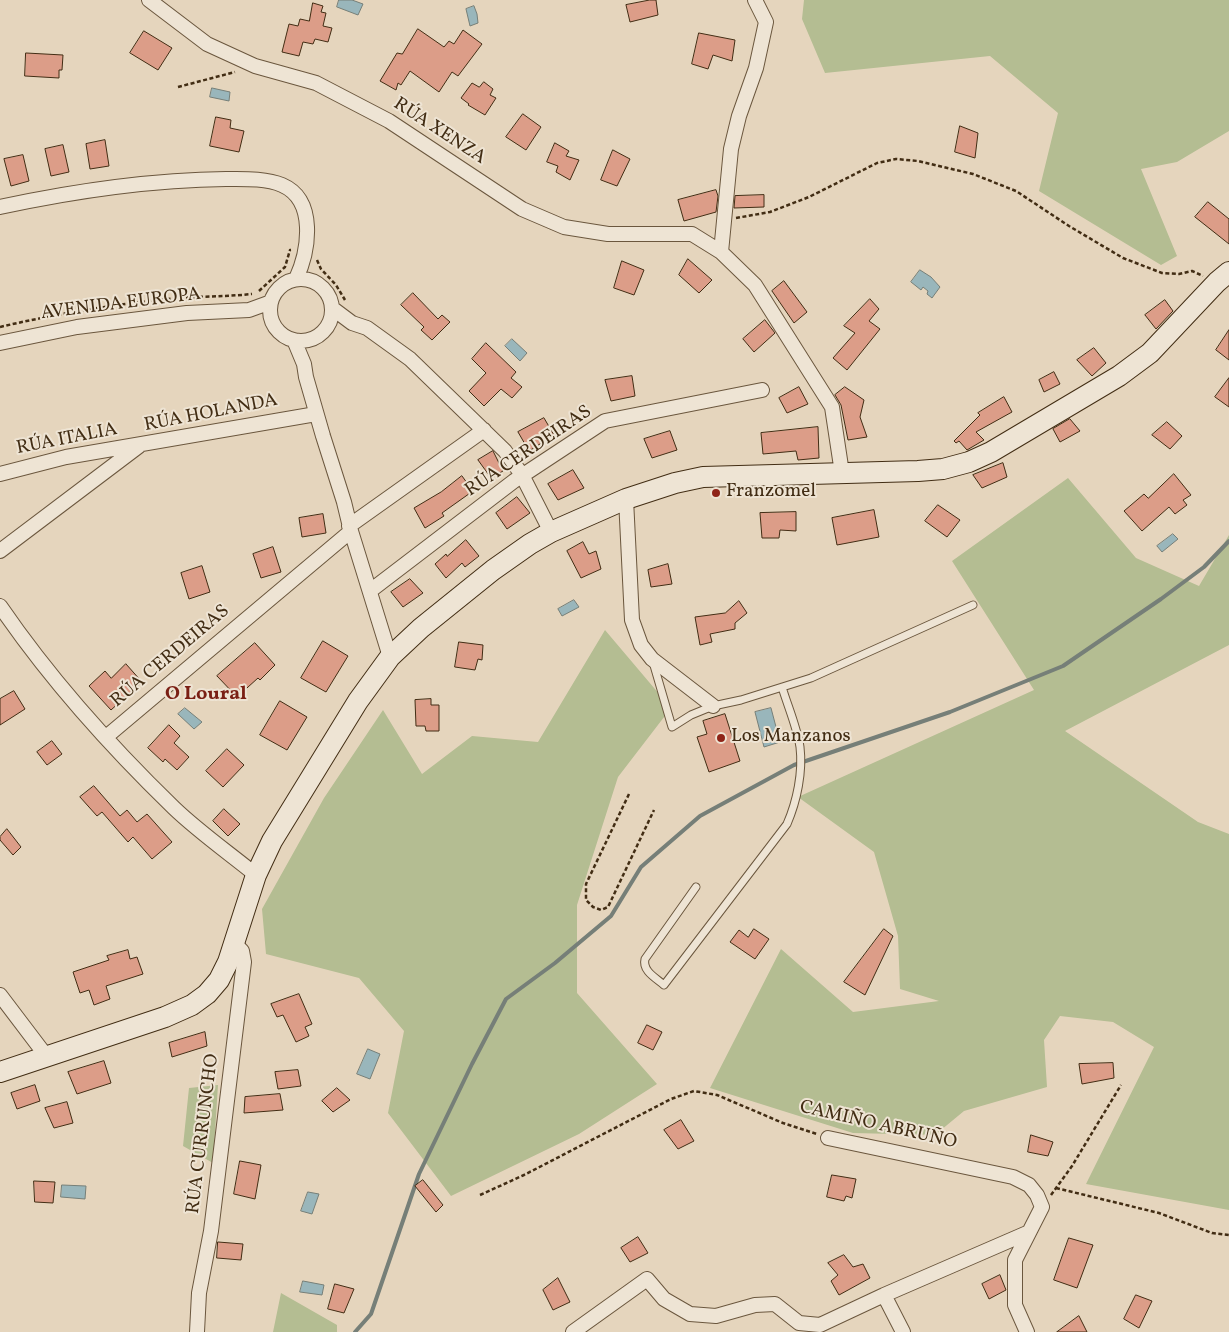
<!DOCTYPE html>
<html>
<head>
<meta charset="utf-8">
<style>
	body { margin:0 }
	canvas { display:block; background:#e5d5bd }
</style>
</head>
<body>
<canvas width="1229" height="1332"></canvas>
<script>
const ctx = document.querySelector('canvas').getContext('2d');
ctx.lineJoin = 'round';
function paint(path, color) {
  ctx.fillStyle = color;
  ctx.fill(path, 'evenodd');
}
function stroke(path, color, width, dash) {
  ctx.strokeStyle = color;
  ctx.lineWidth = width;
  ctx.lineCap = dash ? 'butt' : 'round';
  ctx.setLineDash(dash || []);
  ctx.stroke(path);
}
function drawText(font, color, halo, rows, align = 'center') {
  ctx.font = font + ' Vollkorn,serif';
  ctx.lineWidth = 4;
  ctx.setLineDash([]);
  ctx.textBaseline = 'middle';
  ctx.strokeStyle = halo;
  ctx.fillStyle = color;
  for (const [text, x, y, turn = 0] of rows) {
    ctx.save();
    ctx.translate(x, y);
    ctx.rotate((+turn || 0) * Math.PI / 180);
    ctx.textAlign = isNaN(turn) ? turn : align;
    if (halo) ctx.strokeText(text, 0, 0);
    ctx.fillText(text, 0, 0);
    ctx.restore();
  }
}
paint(new Path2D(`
	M804 0H1229V131L1177 162 1141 169 1177 256 1161 265 1039 191 1058 113 990 56 825 73 802 19Z
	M1068 478 1136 558 1199 586 1229 535V645L1065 731 1198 822 1229 834V1210L1086 1184 1154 1047 1113 1022 1060 1016 1044 1040 1047 1087 964 1111 935 1135 853 1133 710 1088 781 949 853 1012 939 1001 900 989 898 936 874 852 798 797 1034 690 952 561Z
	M605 630 671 708 618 777 577 905V993L657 1084 579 1134 451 1196 388 1113 404 1031 359 978 266 954 262 909 324 798 383 710 422 774 472 736 538 742Z
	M218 1085 213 1163 183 1146 189 1088Z
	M281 1293 337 1325V1332H273Z`), '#b4bd92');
const water = new Path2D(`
	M339 0H352L363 4 358 15 337 7Z
	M474 6 477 14 478 23 470 26 466 9Z
	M212 88 230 92 229 101 210 97Z
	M920 270 931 277 940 287 932 298 927 294 928 291 923 287 921 290 911 282Z
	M512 339 527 353 520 361 505 346Z
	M1173 534 1178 539 1162 552 1157 546Z
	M574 600 579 607 562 616 558 609Z
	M185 708 202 722 194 729 178 714Z
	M771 708 780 742 764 747 755 712Z
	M368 1049 380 1054 370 1079 357 1074Z
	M62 1185 86 1186 85 1199 61 1197Z
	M308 1192 319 1194 312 1214 301 1211Z
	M303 1281 324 1285 322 1295 300 1292Z`);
paint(water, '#99b6bb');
stroke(water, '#767f78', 1);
stroke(new Path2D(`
	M355 1332 371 1314 419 1174 472 1064 506 999 555 963 611 916 641 867 700 816 794 765 950 712 1063 666 1161 599 1204 567 1229 541`), '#767f78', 4);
const building = new Path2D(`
	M650 0H656L658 15 630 22 626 5Z
	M313 3 323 6 321 12 326 13 323 26 332 28 328 42 315 39 313 44 303 42 299 56 282 52 289 24 298 26 300 19 309 21Z
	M418 29 444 47 449 41 454 44 463 30 482 44 458 76 452 72 439 92 410 71 401 85 398 83 396 90 380 81 397 53 402 54Z
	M144 31 172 48 158 70 130 53Z
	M699 33 735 40 732 61 713 55 708 69 692 64Z
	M26 53 63 55 62 70H59V78L25 76Z
	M484 82 493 89 490 95 496 98 485 115 468 105 469 104 461 98 472 83 479 87Z
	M523 114 541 127 526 150 506 137Z
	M216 117 231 120 230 128 244 131 239 152 210 146Z
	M960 126 978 133 975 158 955 152Z
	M105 140 109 166 90 169 86 144Z
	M555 143 569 151 566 156 579 160 570 180 556 172 558 166 547 162Z
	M63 145 69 172 51 176 45 149Z
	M613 150 630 159 617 186 601 180Z
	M23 155 29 181 11 186 4 159Z
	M716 190 718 196 716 212 684 221 678 200Z
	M764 195V207L734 208 735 196Z
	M1208 202 1229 219V244L1195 217Z
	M688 259 712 280 699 293 679 275Z
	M622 261 644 270 634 295 614 288Z
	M784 281 807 312 794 323 772 291Z
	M413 293 438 319 442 315 450 322 432 340 421 330 424 327 401 305Z
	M870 299 879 309 869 321 880 329 847 370 833 358 855 333 844 326Z
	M1165 300 1173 311 1156 329 1145 315Z
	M765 320 775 333 754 352 743 339Z
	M1229 330V360L1216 350Z
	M486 343 516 372 511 378 522 387 512 398 501 389 484 406 469 391 486 373 472 359Z
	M1094 348 1106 363 1092 376 1077 360Z
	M1054 372 1060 384 1044 392 1039 380Z
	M632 376 635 396 611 401 605 380Z
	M1229 378V407L1215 397Z
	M799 387 808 404 787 413 779 398Z
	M845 387 864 400 860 417 867 437 848 440 841 405 835 395Z
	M1004 397 1012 412 976 432 984 440 967 450 959 441 956 443 954 441 980 415 978 413Z
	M544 418 554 435 529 451 518 432Z
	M1070 419 1080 431 1060 442 1053 429Z
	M1167 422 1182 436 1170 449 1152 435Z
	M818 427 819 458 798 460 796 451 763 454 761 433Z
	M670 431 677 450 652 458 644 439Z
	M493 451 503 471 491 478 478 460Z
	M1003 463 1007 477 982 488 973 475Z
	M573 470 584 488 558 500 548 484Z
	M1174 474 1191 495 1183 500 1187 505 1175 514 1169 507 1142 531 1124 511 1144 494 1148 498Z
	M462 476 473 491 442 513 444 516 425 528 414 508 441 492Z
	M517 497 530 513 507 529 496 513Z
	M938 505 960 520 947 537 925 521Z
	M874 510 879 537 837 545 832 518Z
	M796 512V531L780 530 779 538H762L760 513Z
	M323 514 326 533 302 537 299 518Z
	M466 540 479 556 465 567 462 563 446 578 435 564 446 554 447 556Z
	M583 542 589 554 596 551 601 569 581 578 567 551Z
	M273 547 281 572 261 578 253 554Z
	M668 564 672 584 651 587 648 570Z
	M202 566 210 592 189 599 181 573Z
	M410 579 423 593 403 607 391 592Z
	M739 601 747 613 735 623V629L710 634 712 642 700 645 695 617 725 613Z
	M323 641 348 656 326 692 301 678Z
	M459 642 483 645 482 660 478 659 475 670 455 667Z
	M255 643 275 665 260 680 258 678 237 697 217 676Z
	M126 664 142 682 111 710 89 686 105 671 111 678Z
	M14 691 25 709 0 725V699Z
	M431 699V705H439V731H426L425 726H416L415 700Z
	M280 701 307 717 287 750 260 735Z
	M725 714 740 761 709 772 697 737 707 734 703 721Z
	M169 725 180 736 174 743 189 757 177 770 165 759 163 762 148 748Z
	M52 741 62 754 47 765 37 752Z
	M227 749 244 765 223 787 206 771Z
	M94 786 120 816 127 810 137 822 147 814 172 842 152 859 133 837 128 842 102 812 97 816 80 797Z
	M224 809 240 824 228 836 213 821Z
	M7 829 21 847 13 855 0 840V837Z
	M754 929 769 939 755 959 730 942 739 930 748 937Z
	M884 929 893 936 865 995 844 982Z
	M128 950 130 959 137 957 143 974 106 986 110 999 94 1005 89 990 80 993 73 972 109 960 107 956Z
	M299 994 312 1024 305 1027 309 1036 296 1042 283 1015 277 1017 271 1004Z
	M647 1025 662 1032 653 1050 638 1043Z
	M205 1032 207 1046 172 1057 169 1043Z
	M104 1061 111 1083 77 1094 68 1072Z
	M1113 1063 1114 1078 1082 1084 1079 1064Z
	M298 1070 301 1086 278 1089 275 1072Z
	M35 1085 40 1101 17 1109 11 1093Z
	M337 1088 350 1100 333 1112 322 1101Z
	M280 1094 283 1110 244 1113 245 1097Z
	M67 1102 73 1123 54 1128 45 1108Z
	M681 1120 694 1141 678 1149 664 1130Z
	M1031 1135 1053 1142 1048 1156 1028 1152Z
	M240 1161 261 1165 255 1199 234 1194Z
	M832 1175 856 1179 852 1198 846 1196 844 1201 827 1197Z
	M423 1180 443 1205 436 1212 415 1186Z
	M34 1181 55 1182 53 1203 35 1202Z
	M638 1237 648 1253 630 1262 621 1248Z
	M1069 1238 1093 1245 1077 1288 1054 1280Z
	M218 1242 243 1244 241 1260 217 1258Z
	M844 1255 853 1267 863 1264 870 1278 839 1295 831 1281 838 1275 828 1263Z
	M1000 1275 1006 1290 989 1299 982 1284Z
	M558 1278 570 1302 553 1310 543 1290Z
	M335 1284 354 1289 344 1313 328 1309Z
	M1136 1295 1152 1301 1139 1328 1124 1319Z
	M1079 1316 1087 1332H1057Z`);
paint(building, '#dc9d88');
stroke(building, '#422d14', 1);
const lane = new Path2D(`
	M653 662 672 727 691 715 713 706 741 700 811 678 973 605
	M696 887 645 959C642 971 656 978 664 985L787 824C797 801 803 772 800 747 797 727 788 707 782 687`);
const street = new Path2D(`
	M149 0 207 44 255 66 316 83 389 121 522 209 564 227 608 234H692L721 252 755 285 832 407 842 473
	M0 207C74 191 150 180 226 179 243 179 266 178 282 185 317 200 309 251 296 279
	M721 252 731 149 739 116 756 68 766 22 755 0
	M270 310a31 31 0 1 1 62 0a31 31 0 1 1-62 0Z
	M332 308 352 323 367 328 410 359 505 451 522 475 551 532
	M294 340 304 364 306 377 323 436 344 502 351 531
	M0 343 77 327 187 313 249 310 271 302
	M0 474 66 457 316 414
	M626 499 632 620 641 645 652 659 713 706
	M349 526 484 430
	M0 551 139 446
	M370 591 514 481 605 421 762 390
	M0 606C50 679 110 746 174 808 199 832 229 853 256 875
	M106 737 351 531 390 657
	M0 995 47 1057
	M828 1138 1013 1177 1029 1185 1037 1195 1042 1207 1015 1260V1305L1027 1332
	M884 1295 903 1332
	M197 1332 199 1293 211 1231 244 962 242 951 234 943
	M573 1332 647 1279 664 1299 690 1314 716 1316 755 1305 775 1304 799 1323 820 1325 884 1295 1027 1233`);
const secondary = new Path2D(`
	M0 1072 165 1017 192 1005 207 994 219 980 228 962 256 875 272 841 358 701 390 657 421 628 493 570 530 544 551 532 626 499 675 483 703 477 918 471 943 469 969 462 991 452 1119 376 1150 353 1217 282 1229 272`);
stroke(lane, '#6b573e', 9);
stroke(street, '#6b573e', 16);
stroke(secondary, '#422d14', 22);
stroke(new Path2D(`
	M178 87 235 72
	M736 218 770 212 809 197 877 163 896 159 918 161 973 174 1016 191 1069 226 1123 258 1162 273 1179 274 1192 271 1203 276
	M317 260 321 269 336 285 345 300
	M259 291 285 267 290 250H291
	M0 327C55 314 111 305 167 299 195 296 224 297 252 294
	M629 794 586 884V900L593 907 601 910 608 907 654 810
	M1056 1188 1159 1213 1212 1233 1229 1235
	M480 1195 524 1175 671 1099 694 1091 717 1095 783 1123 817 1134
	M1051 1195 1072 1166 1121 1085`), '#422d14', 2.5, [4, 2.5]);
stroke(lane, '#eee4d4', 7);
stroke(street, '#eee4d4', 14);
stroke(secondary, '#eee4d4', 20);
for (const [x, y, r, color] of [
	[716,493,5,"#8f2418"],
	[721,738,5,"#8f2418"]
]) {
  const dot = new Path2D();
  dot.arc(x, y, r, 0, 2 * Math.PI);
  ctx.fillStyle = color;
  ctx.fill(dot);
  stroke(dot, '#eee4d4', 2);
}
drawText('19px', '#422d14', '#eee4d4', [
	["RÚA XENZA",439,132,33],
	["AVENIDA EUROPA",121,305,-7],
	["RÚA HOLANDA",211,414,-11],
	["RÚA ITALIA",67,440,-11],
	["RÚA CERDEIRAS",529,452,-34],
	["RÚA CERDEIRAS",171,657,-40],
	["CAMIÑO ABRUÑO",878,1126,13],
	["RÚA CURRUNCHO",204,1134,-83]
]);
drawText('19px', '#422d14', '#eee4d4', [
	["Franzomel",726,493],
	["Los Manzanos",731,738]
], 'left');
drawText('bold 20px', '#7a1f14', '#eee4d4', [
	["O Loural",206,695]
]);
</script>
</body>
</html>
